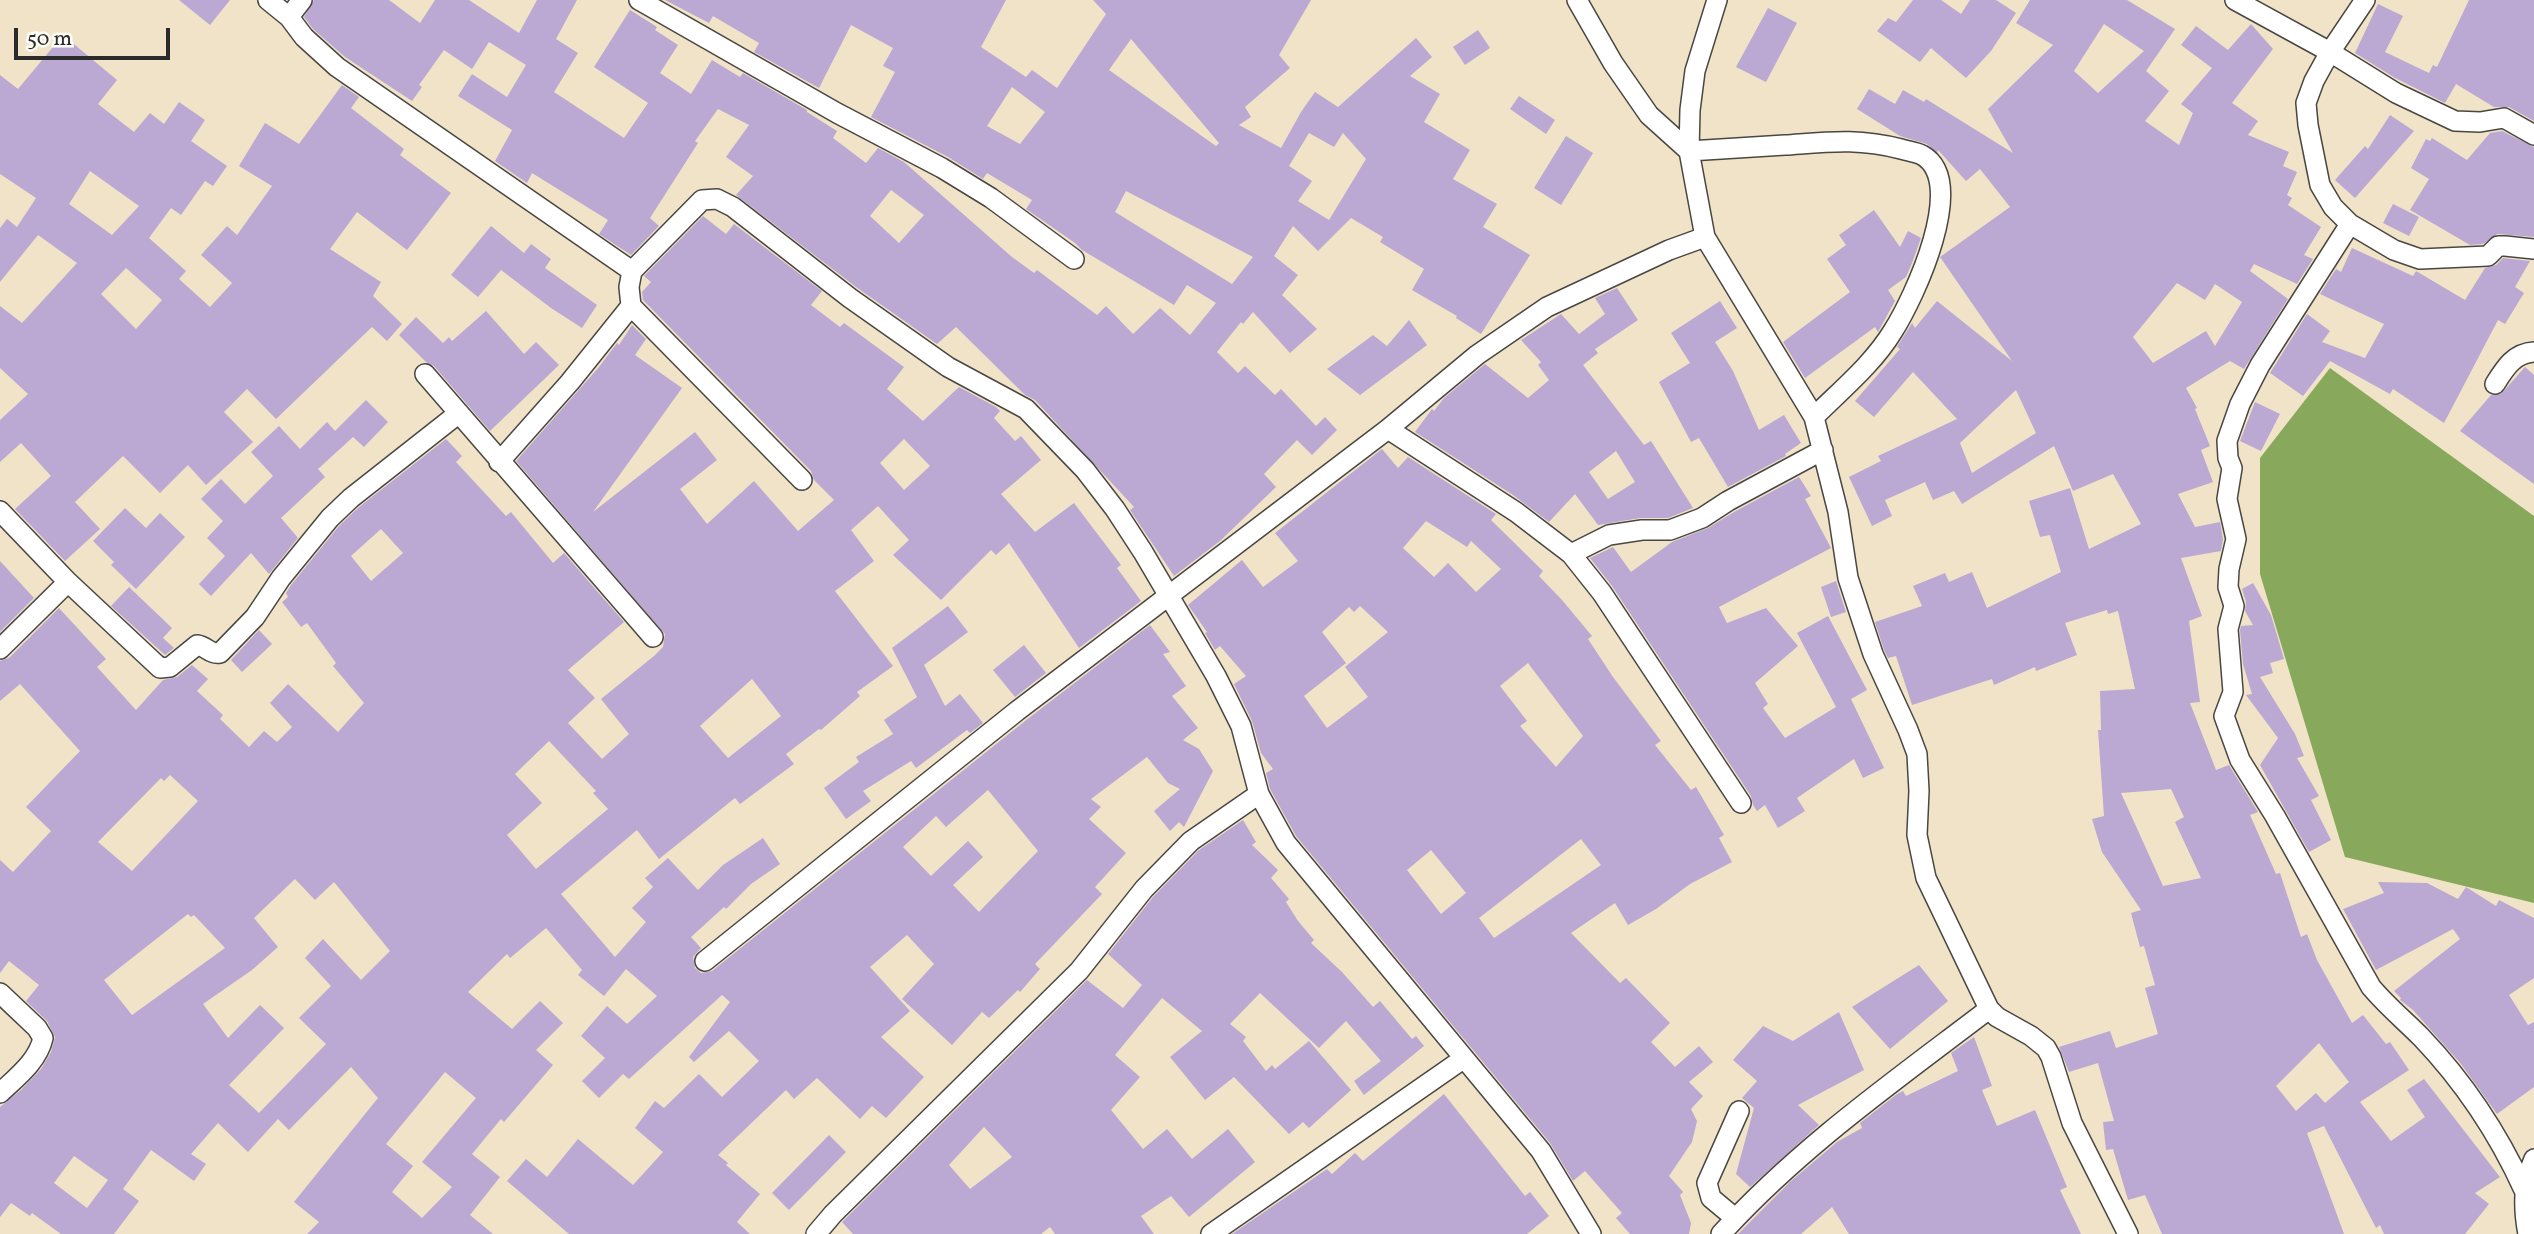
<!DOCTYPE html>
<html>
<head>
<meta charset="utf-8">
<style>
	body { margin:0 }
	#map { position:relative; width:2534px; height:1234px; overflow:hidden; background:#f1e3c7; font-family:Vollkorn,serif }
	canvas { display:block }
	.scale { position:absolute; left:14px; top:28px; width:156px; height:32px; box-sizing:border-box; border:4px solid #2b2b2b; border-top:0; padding-left:9px; font-size:21px; line-height:24px; white-space:nowrap; color:#2b2b2b; -webkit-text-stroke:5px #fdfcf7; paint-order:stroke }
</style>
</head>
<body>
<div id="map">
<canvas width="2534" height="1234"></canvas>
<div class="scale">50 m</div>
</div>
<script>
const ctx = document.querySelector('canvas').getContext('2d');
ctx.lineJoin = 'round';
function paint(path, color) {
  ctx.fillStyle = color;
  ctx.fill(path, 'evenodd');
}
function stroke(path, color, width, dash) {
  ctx.strokeStyle = color;
  ctx.lineWidth = width;
  ctx.lineCap = dash ? 'butt' : 'round';
  ctx.setLineDash(dash || []);
  ctx.stroke(path);
}
paint(new Path2D(`
	M2330 368 2534 516V903L2345 857 2260 574V458Z`), '#88a95c');
paint(new Path2D(`
	M179 0H230L210 25Z
	M314 0H389L420 23 435 0H469L519 33 537 0H577L556 39 578 53 554 92 624 138 648 103 594 67 630 10 657 27 655 30 678 45 660 73 691 94 712 60 740 77 743 73 807 110V112L837 131 833 138 866 163 878 148 904 162 1012 257 1034 273 1037 270 1097 315 1106 306 1133 334 1160 308 1190 335 1216 303 1187 285 1174 305 1082 250 1075 243 1026 209 1032 200 987 173 983 179 948 157 871 117 895 72 883 66 893 48 851 25 819 88 754 52 759 43 713 16 709 23 665 0H1006L981 47 1026 77 1032 70 1057 88 1106 14 1093 0H1311L1279 55 1290 68 1245 107 1251 117 1239 125 1281 148 1301 112 1315 92 1338 107 1416 38 1432 57 1410 76 1440 94 1424 122 1470 150 1453 179 1497 204 1483 227 1530 255 1481 334 1456 318 1457 316 1412 290 1424 269 1380 242 1383 237 1351 218 1318 251 1293 226 1274 256 1298 275 1282 295 1317 329 1290 353 1253 312 1243 324 1241 322 1217 352 1238 373 1245 366 1275 395 1281 389 1316 426 1325 417 1337 430 1312 455 1297 440 1264 474 1276 487 1220 541 1174 576 1130 510 1134 507 1035 400 1025 395 956 327 937 344 856 287 736 195 753 176 726 157 749 125 718 109 695 141 698 143 650 218 659 226 631 255 599 234 608 220 532 173 527 183 495 161 512 130 458 96 472 74 507 97 526 65 489 42 472 69 444 50 419 85 422 87 412 101 345 57 313 29 304 17ZM1131 39 1219 143 1216 146 1109 70ZM1012 87 1045 112 1020 144 987 126ZM1309 133 1334 147 1343 133 1366 159 1329 220 1298 201 1312 181 1289 166ZM891 190 924 215 899 243 870 216ZM1126 191 1253 257 1232 284 1115 212Z
	M1913 0H1941L1961 14 1970 0H1996L2016 13 1991 51 1966 78 1931 48 1920 62 1877 31 1888 18 1896 22Z
	M2030 0H2127L2175 29 2146 71 2169 91 2145 121 2179 145 2193 113 2181 104 2212 68 2181 45 2196 26 2228 50 2251 24 2273 49 2232 103 2258 121 2248 135 2289 152 2283 166 2297 172 2287 195 2292 198 2288 205 2321 227 2304 255 2313 259 2297 284 2254 264 2250 271 2288 299 2244 369 2230 361 2186 388 2197 408 2195 409 2210 446 2201 450 2213 482 2178 494 2195 527 2220 522 2223 539 2221 551 2181 558 2202 616 2189 621 2200 702 2190 703 2216 770 2229 765 2258 812 2250 815 2276 874 2280 873 2301 937 2307 934 2317 960 2352 1023 2363 1015 2386 1044 2390 1042 2409 1070 2360 1102 2391 1141 2425 1117 2407 1090 2424 1079 2500 1177 2475 1193 2489 1204 2465 1234H2384L2380 1225 2376 1228 2324 1126 2307 1133 2344 1234H2162L2145 1195 2128 1200 2113 1149 2106 1150 2103 1122 2114 1121 2098 1063 2069 1072 2059 1047 2110 1031 2116 1048 2158 1034 2145 988 2155 985 2144 946 2140 947 2131 913 2141 910 2102 852 2092 819 2104 816 2098 730H2101L2100 691 2135 689 2118 611 2108 614 2107 610 2065 623 2077 655 2036 671 2035 667 1994 685 1992 679 1912 705 1896 656 1888 658 1884 650 1875 622 1922 606 1913 586 1945 573 1949 582 1972 572 1987 608 2061 572 2050 535 2040 537 2029 501 2070 488 2089 549 2141 524 2113 474 2073 491 2054 446 1962 504 1954 491 1933 500 1925 482 1885 500 1892 516 1872 526 1849 477 1881 461 1878 456 1957 419 1913 372 1874 417 1855 401 1900 349 1897 347 1912 323 1915 328 1937 301 2012 361 1940 257 2010 207 1980 169 1966 181 1938 150 1937 153 1927 144 1900 136 1857 109 1869 89 1895 104 1903 90 1924 102 1926 99 2013 153 1988 109 2053 45 2016 23ZM2104 24 2144 51 2098 93 2074 71ZM2177 283 2205 300 2215 284 2242 302 2215 346 2206 331 2153 363 2133 337ZM2016 390 2036 433 1972 473 1960 443ZM2171 789 2184 817 2175 822 2201 878 2163 886 2121 793ZM2319 1043 2349 1082 2325 1103 2316 1093 2296 1111 2276 1086Z
	M2469 0H2534V121L2509 107H2494L2456 84 2445 103 2395 78 2355 53 2378 4 2403 16 2385 52 2429 73 2433 65 2437 67Z
	M1768 8 1797 23 1766 82 1736 67Z
	M1478 30 1490 48 1465 65 1453 47Z
	M63 35 117 80 98 104 134 132 150 113 164 124 179 102 205 120 191 141 227 166 213 186 205 181 181 215 171 208 149 238 186 271 179 279 210 307 232 283 201 255 227 226 237 235 272 186 239 166 265 123 299 144 342 85 359 97 351 108 404 149 400 155 451 193 407 250 357 212 330 249 381 282 373 296 402 324 387 341 372 327 276 419 247 389 224 412 253 442 206 485 188 465 160 493 123 456 75 502 100 529 65 561 15 509 51 476 21 443 0 462V420L28 394 0 368V306L22 323 77 263 38 235 0 282V228L7 219 17 227 36 198 0 174V75L18 89ZM90 171 139 206 112 235 69 204ZM126 268 162 300 136 329 101 294Z
	M1519 96 1555 120 1546 134 1510 109Z
	M2390 115 2414 131 2355 198 2335 180 2365 146 2368 149Z
	M2502 131 2534 147V237L2497 234 2483 244 2470 245 2410 210 2429 179 2411 168 2426 139 2430 141 2432 138 2467 160 2490 133Z
	M1566 136 1593 153 1561 205 1534 188Z
	M2393 204 2419 217 2409 236 2383 223Z
	M1874 210 1900 247 1908 231 1921 238 1912 263 1906 277 1888 290 1895 301 1878 332 1875 327 1805 378 1783 342 1850 292 1827 259 1846 245 1839 235Z
	M703 216 726 234 734 224 822 291 811 305 840 327 844 323 904 367 887 389 923 421 959 387 996 407 1000 411 994 418 1015 441 1021 436 1041 460 1001 494 1035 532 1074 503 1121 565 1117 568 1141 601 1079 648 1009 543 996 555 991 550 941 600 893 555 909 540 878 506 851 530 874 561 835 591 893 666 857 692 860 696 821 730 819 729 786 754 794 764 740 804 735 798 659 859 637 830 561 894 615 957 646 922 632 908 653 887 645 878 668 858 698 890 723 865 763 838 780 864 751 884 726 909 724 907 691 937 701 948 693 957 695 968 701 973 712 971 1025 721 1150 625 1170 652 1163 654 1186 686 1172 696 1198 728 1183 740 1199 749 1213 771 1184 827 1179 822 1170 831 1154 811 1180 789 1168 783 1147 757 1091 799 1101 807 1089 819 1126 853 1095 887 1102 894 1035 964 1040 969 1020 992 1018 990 989 1018 982 1012 952 1045 902 999 934 964 907 935 870 967 910 1011 881 1037 924 1077 886 1118 872 1106 860 1119 817 1078 794 1099 786 1090 718 1155 728 1163 726 1165 760 1194 737 1222 750 1234H569L507 1181 526 1159 547 1177 578 1139 633 1185 663 1152 635 1128 655 1101 664 1108 699 1074 722 1097 759 1061 729 1031 694 1062 689 1057 730 1002 722 995 629 1079 623 1074 599 1098 582 1081 605 1058 581 1036 607 1006 627 1024 657 996 626 969 604 996 578 975 582 970 546 928 510 958 507 954 468 992 512 1029 540 1001 563 1023 536 1050 553 1065 504 1122 501 1119 472 1154 500 1177 470 1215 493 1234H307L319 1222 294 1202 378 1098 351 1067 289 1130 278 1119 248 1152 218 1123 191 1154 206 1164 194 1181 151 1150 123 1189 139 1201 114 1234H61L32 1213 30 1216 11 1203 0 1217V1107L21 1090 41 1069 51 1052 55 1037 47 1021 26 1001 39 985 9 961 0 973V860L13 872 51 831 26 807 80 751 20 684 0 701V661L9 658 59 608 106 659 97 667 136 710 163 680 177 677 192 665 208 679 197 691 223 715 220 719 249 747 264 731 277 742 292 727 270 703 288 684 338 732 364 703 333 666 336 663 307 623 301 627 282 602 288 597 286 593 291 585 339 526 359 507 446 439 462 456 456 462 506 516 511 512 553 563 564 553 624 622 568 670 595 698 568 723 602 759 629 734 601 699 654 656 663 647 665 634 516 461 599 367 617 343 619 345 632 325 646 339 635 355 682 388 593 512 695 432 717 460 680 489 707 524 754 481 798 531 834 500 814 480 811 471 643 300 642 292 651 282 644 276ZM904 439 930 466 904 490 880 463ZM381 529 403 553 371 581 351 556ZM752 679 781 716 728 758 700 726ZM549 741 596 791 593 793 608 809 536 869 507 835 542 803 515 774ZM170 775 198 801 132 871 98 842 161 778 164 781ZM988 790 1038 851 979 912 953 885 983 857 968 841 931 876 903 847 936 816 946 827ZM295 879 315 900 334 882 390 951 361 980 323 939 305 958 331 986 299 1018 326 1044 259 1113 229 1085 284 1028 260 1005 228 1038 203 1004 252 970 278 947 254 918ZM188 914 191 917 194 915 225 948 132 1015 104 980ZM445 1072 476 1098 422 1162 452 1187 422 1218 392 1192 413 1166 386 1144ZM74 1156 108 1180 87 1208 54 1183Z
	M491 226 524 253 531 244 551 259 545 268 597 305 582 328 551 308 501 270 478 297 451 275Z
	M2352 248 2413 276 2416 271 2465 300 2485 268 2496 265 2503 258 2530 261 2515 287 2524 293 2505 324 2498 320 2444 423 2393 389 2390 394 2330 361 2303 396 2270 373 2307 314 2330 331 2322 342 2365 358 2384 324 2320 294 2336 269 2341 272Z
	M1617 288 1638 320 1595 349 1598 353 1583 365 1644 445 1651 441 1693 508 1668 518H1640L1598 525 1575 494 1549 522 1513 495 1415 432 1432 409 1434 411 1444 398 1485 364 1528 398 1549 380 1538 365 1541 362 1521 340 1561 314 1579 334 1605 314 1595 298ZM1616 451 1635 482 1608 499 1589 472Z
	M1720 301 1737 328 1715 342 1733 371 1759 430 1784 415 1801 443 1785 454 1786 456 1728 487 1699 438 1691 442 1659 382 1690 363 1671 333Z
	M486 311 524 354 536 342 559 365 490 431 434 366 426 362 399 335 416 317 443 343 449 337 452 341Z
	M1409 320 1427 345 1360 395 1327 369 1373 335 1387 346Z
	M2525 367 2534 375V484L2460 431 2491 395 2501 394Z
	M366 400 388 422 364 447 353 437 318 469 325 477 281 518 298 538 269 574 251 553 211 596 199 584 225 556 207 538 223 521 201 499 221 479 245 504 273 476 251 452 279 426 300 449 327 422 335 431Z
	M2255 402 2280 414 2261 451 2240 441Z
	M1382 449 1398 468 1408 457 1496 514 1491 520 1543 571 1539 576 1562 600 1592 636 1588 639 1613 677 1661 741 1655 745 1691 790 1696 787 1724 835 1719 838 1732 862 1690 884 1656 909 1628 925 1615 903 1571 933 1620 983 1626 978 1670 1023 1651 1042 1675 1067 1699 1046 1713 1062 1689 1082 1703 1096 1691 1109 1697 1121 1692 1142 1669 1176 1683 1192 1680 1195 1691 1223 1689 1234H1630L1616 1218 1622 1213 1585 1171 1573 1181 1550 1143 1296 836 1270 789 1266 773 1273 769 1261 753 1252 721 1234 684 1246 676 1220 646 1215 650 1205 633 1207 632 1188 605 1242 560 1263 587 1298 561 1275 533ZM1426 521 1467 547 1471 541 1501 569 1476 592 1448 563 1434 577 1403 548ZM1360 606 1388 632 1345 667 1368 697 1327 728 1304 696 1346 663 1322 632 1349 607 1354 612ZM1528 663 1583 736 1556 767 1520 726 1527 721 1500 686ZM1581 839 1601 865 1494 938 1479 918ZM1431 850 1466 893 1441 914 1407 870Z
	M1799 477 1811 496 1805 499 1831 548 1719 607 1727 623 1766 608 1798 646 1755 683 1768 704 1763 708 1785 738 1836 707 1797 633 1828 616 1867 690 1851 699 1884 768 1863 778 1854 759 1797 798 1805 811 1778 828 1765 805 1757 811 1753 805 1751 796 1612 586 1590 558 1613 547 1631 572 1672 542 1708 528 1734 512Z
	M125 508 146 528 160 513 185 537 136 589 111 565 114 562 93 541Z
	M0 561 34 598 0 632Z
	M1836 581 1846 612 1831 617 1821 587Z
	M2253 583 2271 615 2284 659 2270 663 2273 673 2260 677 2295 734 2304 756 2297 758 2319 796 2311 800 2331 840 2309 852 2260 765 2278 738 2246 695 2252 694 2243 664 2240 630 2241 626 2253 625 2245 611 2246 602 2242 589Z
	M129 587 172 628 163 638 174 648 165 655 111 606Z
	M948 606 968 632 924 665 945 706 960 694 983 723 970 733 967 730 916 768 911 761 863 791 871 801 846 819 824 788 859 762 856 757 893 734 884 720 917 697 892 648Z
	M259 630 272 644 242 672 231 660Z
	M1024 645 1046 673 1015 697 993 670Z
	M1243 820 1256 842 1252 845 1278 870 1271 878 1289 899 1286 902 1298 921 1314 940 1311 943 1342 972 1373 1007 1380 1001 1412 1039 1416 1036 1424 1046 1364 1095 1354 1081 1381 1061 1346 1021 1319 1048 1260 993 1230 1024 1246 1037 1243 1041 1266 1071 1272 1065 1275 1069 1309 1041 1351 1090 1309 1128 1303 1122 1289 1134 1234 1077 1205 1100 1170 1057 1202 1031 1162 998 1115 1055 1140 1077 1111 1110 1143 1149 1167 1129 1192 1159 1228 1129 1255 1162 1189 1217 1171 1196 1141 1216 1154 1234H1055L1050 1227 1041 1234H853L842 1222 1087 980 1123 1008 1142 985 1108 954 1153 897 1199 850ZM984 1127 1012 1157 970 1189 949 1165Z
	M2378 882 2427 883 2458 899 2466 887 2496 906 2499 900 2534 918V978L2509 995 2528 1025 2534 1022V1087L2497 1114 2461 1064 2413 1010 2400 1000 2401 998 2394 991 2460 939 2453 929 2376 970 2343 909 2384 893Z
	M1919 965 1948 1001 1890 1049 1852 1007Z
	M1839 1012 1864 1070 1798 1105 1819 1125 1750 1187 1736 1174 1754 1108 1742 1098 1757 1081 1733 1060 1763 1026 1793 1041Z
	M1974 1037 1992 1086 1982 1090 1997 1126 2035 1110 2067 1187 2060 1190 2081 1234H1849L1832 1207 1801 1234H1738L1791 1181 1837 1142 1862 1128 1860 1123 1897 1094 1903 1091 1906 1096 1958 1071 1951 1053Z
	M1444 1094 1525 1196 1530 1192 1549 1216 1527 1234H1232L1327 1169 1332 1174 1355 1153 1363 1161Z
	M829 1135 846 1152 789 1210 772 1193Z`), '#bba8d3');
const street = new Path2D(`
	M268 0 289 17 304 37 337 67 632 271 629 287 631 306 570 382 499 462
	M639 0 837 113 942 168 991 198 1074 259
	M1577 0 1613 63 1649 115 1689 151C1721 149 1753 147 1785 145 1829 142 1857 138 1901 149 1907 151 1916 152 1922 155 1969 181 1914 298 1893 331 1873 364 1841 390 1814 417
	M1717 0 1695 71 1690 110 1689 151 1705 237 1814 417 1838 512 1848 578 1873 654 1908 730 1917 754 1919 791 1917 835 1926 878 1989 1009 1997 1017 2031 1036 2046 1048 2051 1057 2072 1123 2128 1234
	M2235 0 2330 52 2396 93 2455 121 2480 122 2504 118 2534 135
	M2365 0 2330 52 2314 81 2306 103 2308 125 2320 185 2333 207 2350 224 2394 250 2420 259 2488 256 2498 246H2505L2534 249
	M289 17 302 0
	M2350 224 2260 365 2240 404 2227 441 2228 458 2232 468 2227 499 2236 539 2229 569 2228 587 2234 606 2228 629 2233 692 2224 716 2240 760 2275 816 2371 987C2386 1005 2404 1020 2421 1037 2464 1082 2498 1133 2524 1190
	M632 271 702 200 717 199 733 207 850 298 948 367 1026 409 1085 470 1115 509 1143 552 1216 676 1241 726 1259 794 1286 843 1541 1151 1591 1234
	M631 306 802 480
	M425 374 653 637
	M2495 384C2505 368 2514 353 2534 352
	M1388 429 1516 512 1571 554 1602 593 1741 803
	M0 511 68 582 0 649
	M1571 554 1609 535 1642 530H1670L1702 518 1728 501 1823 450
	M68 582 160 668 170 667 197 645C206 646 211 655 220 653L255 617 281 578 330 518 351 498 459 413
	M705 961 1017 711 1388 429 1477 355 1547 307 1669 250 1705 237
	M0 993 37 1028 43 1038C38 1061 17 1077 0 1093
	M1735 1218 1711 1198 1707 1183 1739 1111
	M816 1234 833 1214 1079 971 1144 889 1191 841 1259 794
	M1211 1234 1463 1059
	M1721 1234C1800 1147 1896 1080 1989 1009
	M2528 1234C2523 1207 2523 1184 2534 1159`);
stroke(street, '#494742', 22);
stroke(street, '#fff', 19);
</script>
</body>
</html>
